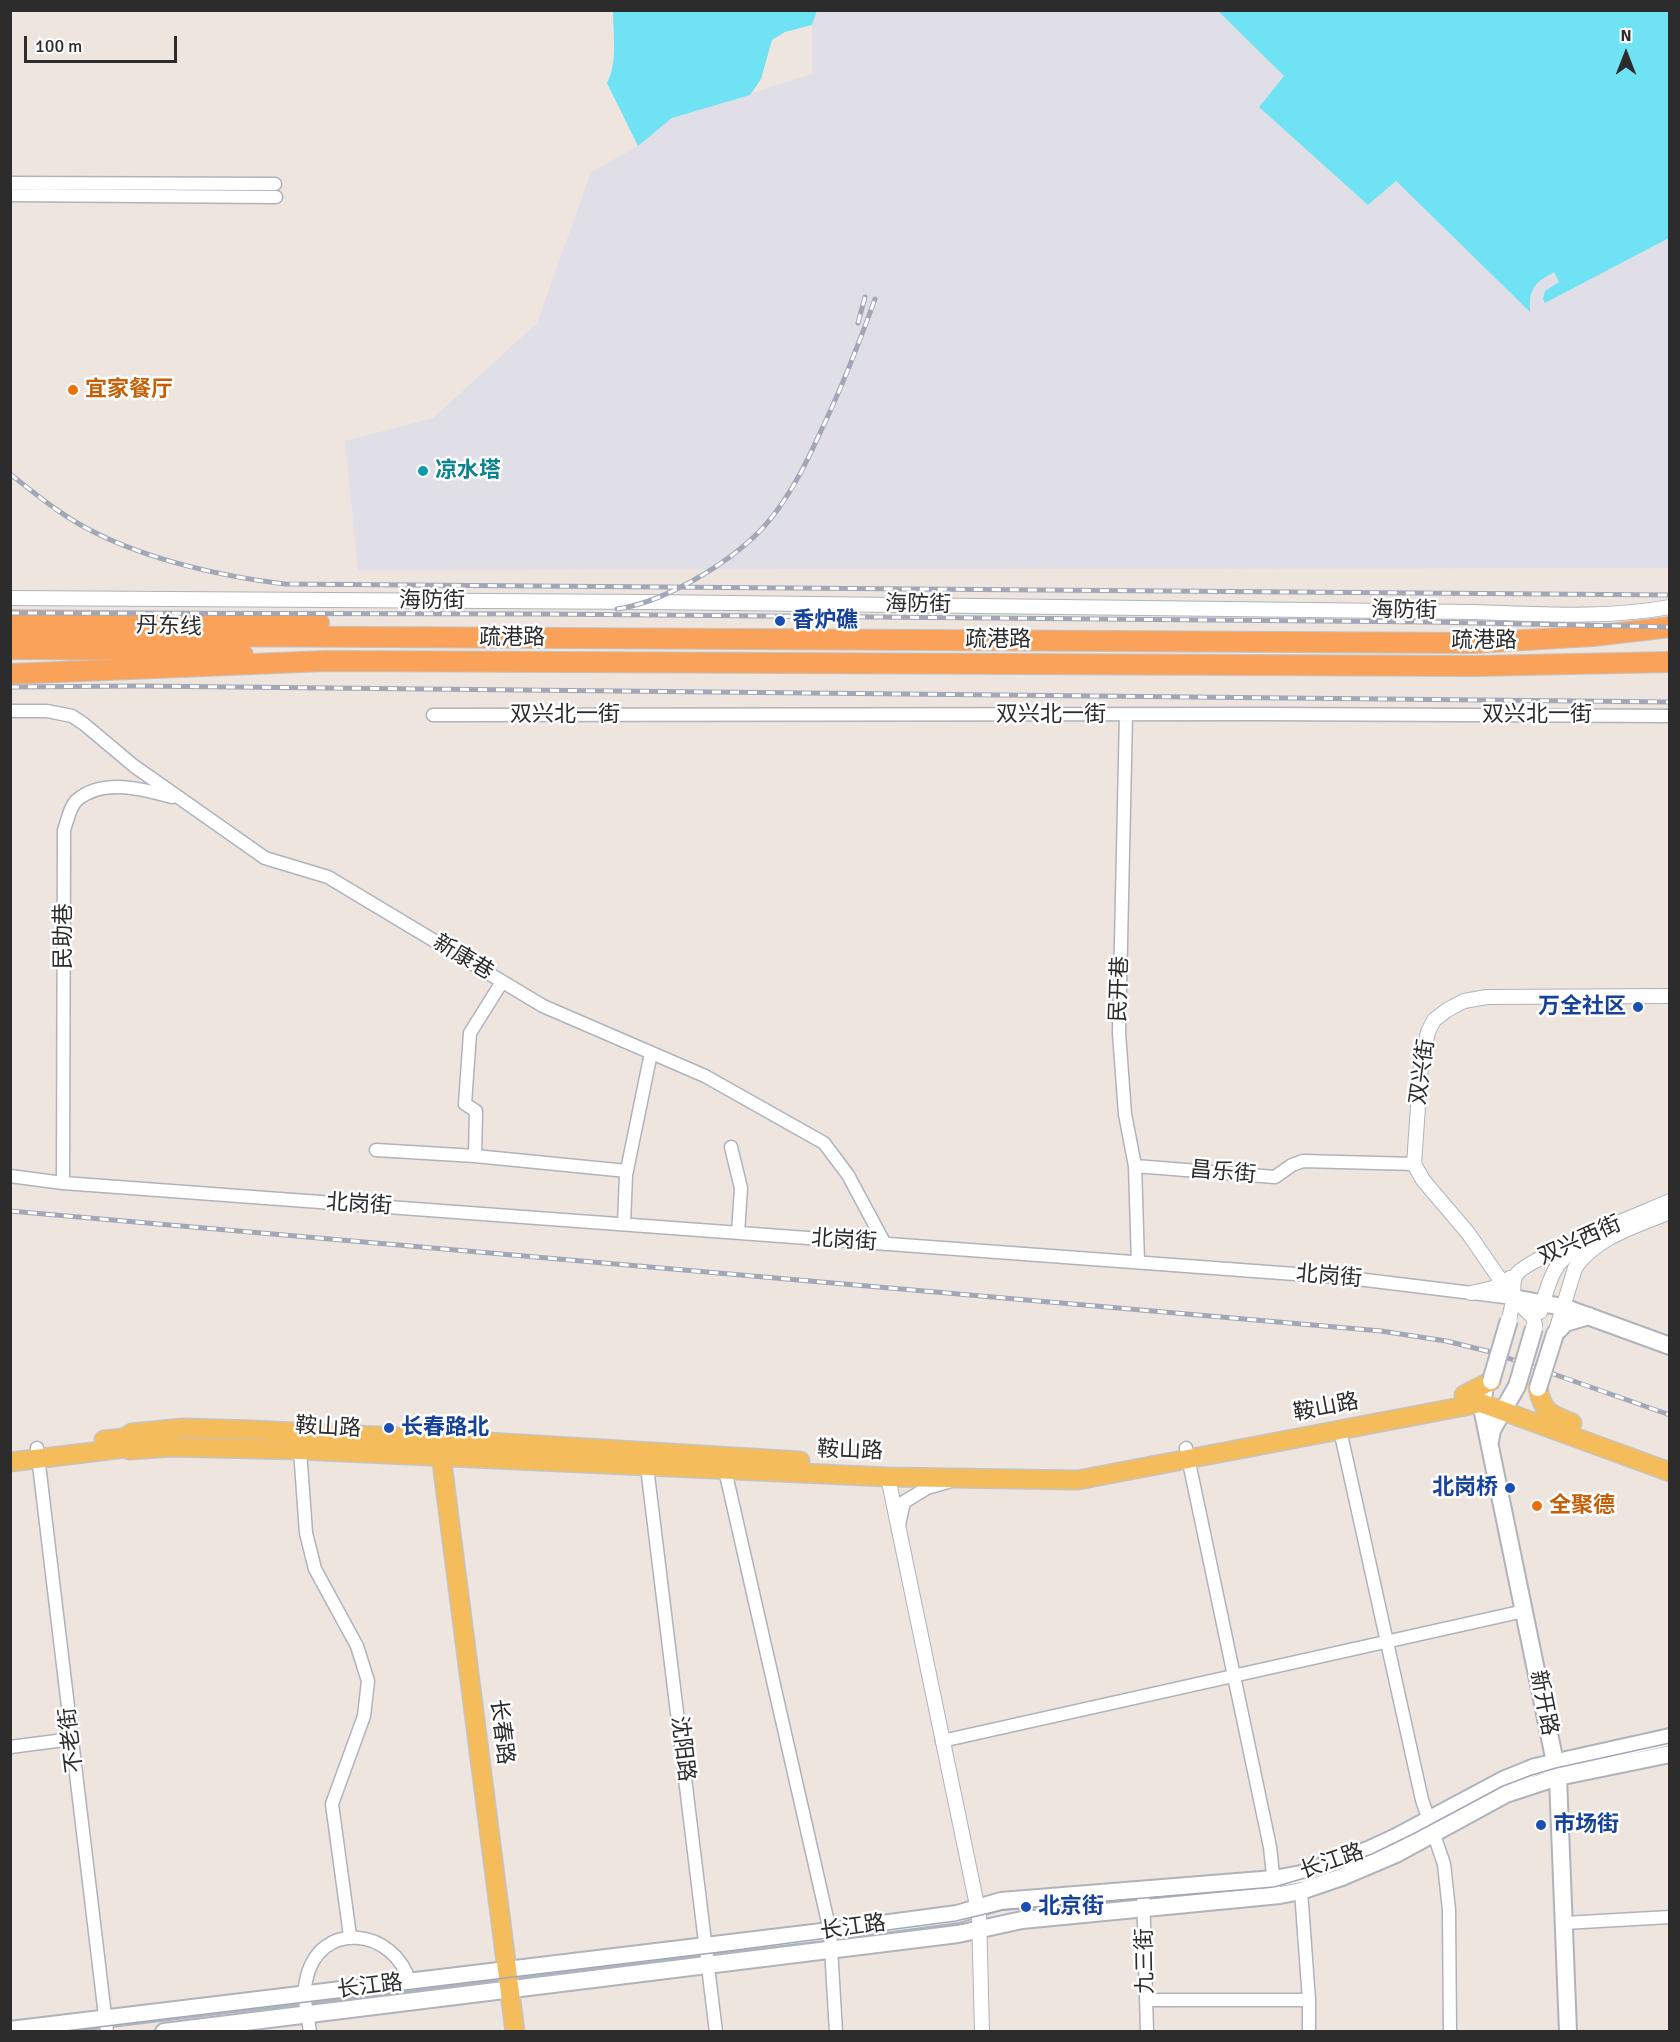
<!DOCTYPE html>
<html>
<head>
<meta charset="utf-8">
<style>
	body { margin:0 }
	#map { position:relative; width:1680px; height:2042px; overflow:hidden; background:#eee5df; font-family:Signika,sans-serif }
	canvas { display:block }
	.frame { position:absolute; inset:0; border:12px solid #2c2c2c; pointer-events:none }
	.north { position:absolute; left:1596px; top:24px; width:60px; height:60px; -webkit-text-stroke:4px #fff; paint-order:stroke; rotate:0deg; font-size:16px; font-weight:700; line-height:24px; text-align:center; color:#2c2c2c }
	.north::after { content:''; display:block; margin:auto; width:21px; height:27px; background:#2c2c2c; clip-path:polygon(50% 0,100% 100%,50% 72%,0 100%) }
	.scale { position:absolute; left:24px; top:36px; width:153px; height:27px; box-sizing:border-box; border:3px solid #2c2c2c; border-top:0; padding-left:8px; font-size:18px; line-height:21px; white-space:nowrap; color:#2c2c2c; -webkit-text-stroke:4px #fff; paint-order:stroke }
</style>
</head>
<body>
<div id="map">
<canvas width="1680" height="2042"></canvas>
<div class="frame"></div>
<div class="north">N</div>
<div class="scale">100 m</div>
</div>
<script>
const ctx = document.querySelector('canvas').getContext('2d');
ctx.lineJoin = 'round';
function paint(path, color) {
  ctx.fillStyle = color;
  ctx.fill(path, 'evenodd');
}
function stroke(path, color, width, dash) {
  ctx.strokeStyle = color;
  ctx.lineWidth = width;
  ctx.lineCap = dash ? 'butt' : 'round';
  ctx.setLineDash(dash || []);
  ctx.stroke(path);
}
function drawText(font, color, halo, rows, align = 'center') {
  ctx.font = font + ' Signika,"Noto Sans SC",sans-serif';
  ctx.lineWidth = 5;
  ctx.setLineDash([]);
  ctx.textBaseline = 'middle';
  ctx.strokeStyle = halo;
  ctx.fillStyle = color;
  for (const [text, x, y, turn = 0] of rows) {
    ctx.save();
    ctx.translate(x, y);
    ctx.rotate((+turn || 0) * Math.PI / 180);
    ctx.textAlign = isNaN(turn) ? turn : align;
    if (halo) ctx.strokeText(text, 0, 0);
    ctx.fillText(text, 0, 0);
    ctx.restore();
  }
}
paint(new Path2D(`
	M817 11H1218L1284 76 1259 107 1369 205 1395 181 1529 311 1532 289 1554 271 1559 282 1545 303 1669 238V568L358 570 345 441 433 418 537 323 591 172 638 146 672 118 812 74V25Z`), '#e0dfe7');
paint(new Path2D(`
	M613 11V10L817 11 812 25 785 32 772 40 761 79 750 95 672 118 638 146 607 83C618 62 613 34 613 11Z
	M1218 11H1669V238L1545 303 1543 299 1545 291 1559 282 1554 272C1534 284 1529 288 1530 312L1396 181 1368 205 1259 107 1284 76Z`), '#6fe3f3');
const minor = new Path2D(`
	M10 183 275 184
	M10 195 276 197
	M10 711H47L72 716 84 724 134 766 265 858 328 877 543 1006 705 1076 824 1143 848 1175 885 1244
	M433 715 1263 714 1670 716
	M1126 715 1119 1033 1125 1114 1135 1166 1138 1262
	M731 1147 741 1188 738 1233
	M376 1150 475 1156 627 1171
	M475 1156 476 1111 465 1104 470 1033 502 982
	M1135 1166 1275 1177 1292 1165 1303 1161 1414 1164
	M10 1176 63 1183 1349 1278 1513 1298
	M63 1183 64 830C67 822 70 806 77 800 103 778 143 789 172 797
	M624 1224 626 1175 651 1053
	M1340 1430 1422 1800 1444 1864 1449 1910 1450 2032
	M37 1448 107 2032
	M1186 1448 1270 1847 1274 1885
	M300 1450 306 1533 315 1569 357 1646 368 1681 364 1716 332 1804 350 1936
	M647 1467 716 2032
	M725 1470 830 1931 836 2032
	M899 1525 904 1502 927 1488 948 1482
	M942 1741 1524 1611
	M10 1747 72 1739
	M1143 1890 1147 2032
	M1301 1891 1309 2000V2032
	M1564 1923 1670 1917
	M1147 2000H1309
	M310 2032C308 2015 302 1997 306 1981 318 1918 395 1928 410 1983`);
const tertiary = new Path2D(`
	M10 598 648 602 1474 612C1540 614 1604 619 1670 607
	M1471 1293 1493 1288 1510 1278
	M1540 1312C1548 1287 1552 1260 1578 1249
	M1509 1320C1510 1313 1513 1305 1513 1297 1514 1290 1512 1282 1516 1275 1525 1259 1645 1212 1670 1201
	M1535 1325 1533 1317 1513 1298 1468 1233 1423 1180 1414 1164 1421 1064 1428 1032 1434 1020 1447 1010 1464 1001 1487 997 1670 996
	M1555 1334 1575 1268C1596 1237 1636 1226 1670 1212
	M888 1477 979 1915 982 2032`);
const secondary = new Path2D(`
	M1513 1298 1563 1307 1670 1346
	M1555 1334 1565 1323 1589 1316
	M1484 1393 1481 1403 1558 1777 1568 2032
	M1490 1441 1492 1430 1517 1386
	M10 2030 830 1931 957 1914 1001 1901 1274 1879 1301 1874 1368 1850 1396 1837 1503 1780 1535 1767 1670 1737
	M164 2032 958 1934 1022 1920 1280 1895 1301 1891 1342 1877 1396 1854 1506 1794 1558 1777 1670 1754`);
const primary = new Path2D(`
	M1538 1388C1543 1413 1550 1414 1572 1423
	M1464 1395 1491 1381
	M104 1440 124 1438 132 1433 183 1428 252 1430 438 1439 800 1461
	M440 1447 515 2032
	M10 1462 126 1448 130 1450 172 1447 300 1450 888 1477 1078 1480 1481 1403 1670 1472`);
const trunk = new Path2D(`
	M10 620 319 623
	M10 635 1474 643 1593 636 1670 627
	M10 649 178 650 243 655
	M10 674 326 661 1475 666 1670 662`);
stroke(minor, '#afb3bc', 15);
stroke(tertiary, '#afb3bc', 16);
stroke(secondary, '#afb3bc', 20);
stroke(primary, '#c4c4c4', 21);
stroke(trunk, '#c4c4c4', 22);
stroke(minor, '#fff', 12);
stroke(tertiary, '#fff', 14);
stroke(secondary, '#fff', 16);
stroke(primary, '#f5bc5c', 18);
stroke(trunk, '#faa25a', 20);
stroke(new Path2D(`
	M57 2032 729 1951 956 1921 1002 1910 1274 1887 1319 1874 1372 1854 1413 1834 1503 1786 1532 1775 1556 1768 1670 1743`), '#a1a7b7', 1.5);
const rail = new Path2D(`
	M858 323 865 297
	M10 474C37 495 63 517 94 532 149 560 224 577 285 584L1670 595
	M617 609C645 605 670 593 694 580 722 564 752 543 772 517 792 492 806 464 819 435 841 390 858 346 875 299
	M10 613 543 614 1430 622 1670 627
	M10 687 137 686 1670 702
	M10 1211 1381 1331 1446 1341 1491 1352 1670 1415`);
stroke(rail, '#a1a7b7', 5);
stroke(rail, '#fff', 3, [9]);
const secondaryBridge = new Path2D(`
	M1491 1381 1509 1320
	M1517 1386 1534 1328
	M1538 1388 1555 1334`);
stroke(secondaryBridge, '#afb3bc', 20, []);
stroke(secondaryBridge, '#fff', 16);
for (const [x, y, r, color] of [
	[73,390,6,"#e8710a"],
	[423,471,6,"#0f9aa8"],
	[780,621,6,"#1a4fb4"],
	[1638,1007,6,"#1a4fb4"],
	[389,1428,6,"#1a4fb4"],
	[1510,1488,6,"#1a4fb4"],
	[1537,1506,6,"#e8710a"],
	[1541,1825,6,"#1a4fb4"],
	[1026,1907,6,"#1a4fb4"]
]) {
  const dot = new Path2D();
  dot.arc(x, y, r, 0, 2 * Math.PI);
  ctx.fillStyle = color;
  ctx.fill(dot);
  stroke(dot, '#fff', 2);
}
drawText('bold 22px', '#c56008', '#fff', [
	["宜家餐厅",85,390],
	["全聚德",1549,1506]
], 'left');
drawText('bold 22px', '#0d838f', '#fff', [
	["凉水塔",435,471]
], 'left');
drawText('22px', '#2c2c2c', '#fff', [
	["海防街",432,601],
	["海防街",918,605,1],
	["海防街",1404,611,1],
	["丹东线",169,627,2],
	["疏港路",512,638],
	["疏港路",998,640],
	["疏港路",1484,641],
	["双兴北一街",565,715],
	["双兴北一街",1051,715],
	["双兴北一街",1537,715],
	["民助巷",64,936,-90],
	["新康巷",463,958,31],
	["民开巷",1120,989,-88],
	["双兴街",1423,1072,-82],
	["昌乐街",1223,1173,5],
	["北岗街",359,1205,4],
	["北岗街",844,1241,4],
	["双兴西街",1580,1241,-24],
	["北岗街",1329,1277,5],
	["鞍山路",1326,1408,-11],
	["鞍山路",328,1428,3],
	["鞍山路",850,1451,2],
	["新开路",1543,1703,79],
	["长春路",501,1732,83],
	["不老街",72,1740,-97],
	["沈阳路",682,1749,83],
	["长江路",1332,1862,-19],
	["长江路",853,1928,-8],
	["九三街",1146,1961,-91],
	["长江路",370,1987,-7]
]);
drawText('bold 22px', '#164399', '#fff', [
	["香炉礁",792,621],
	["万全社区",1626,1007,"right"],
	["长春路北",401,1428],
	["北岗桥",1498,1488,"right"],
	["市场街",1553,1825],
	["北京街",1038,1907]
], 'left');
</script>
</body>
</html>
